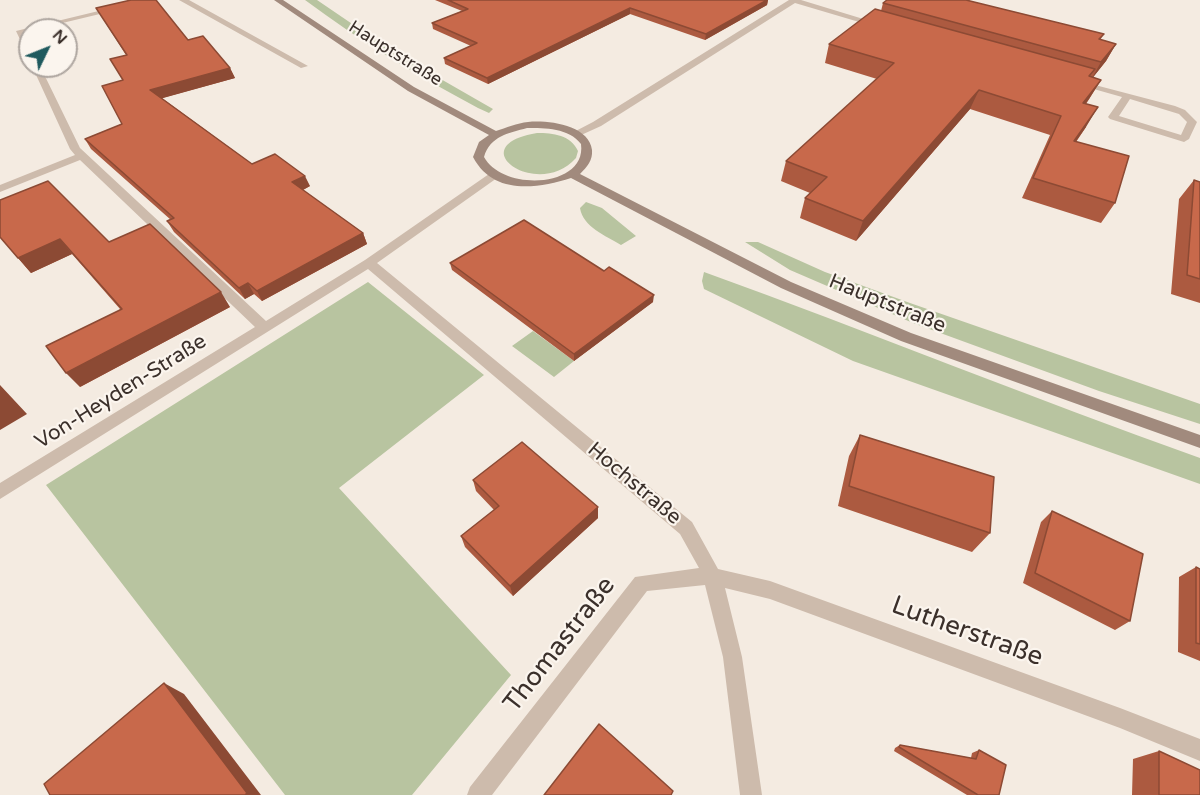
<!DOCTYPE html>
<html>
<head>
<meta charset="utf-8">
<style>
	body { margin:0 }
	#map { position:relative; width:1200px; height:795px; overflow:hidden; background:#f4ebe1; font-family:"Varela Round",sans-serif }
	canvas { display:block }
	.north { position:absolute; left:18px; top:18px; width:60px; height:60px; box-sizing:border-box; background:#fbf5ee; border:2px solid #aea6a0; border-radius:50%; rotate:47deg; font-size:16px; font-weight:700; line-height:24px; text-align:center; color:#3b302b }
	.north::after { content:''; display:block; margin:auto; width:21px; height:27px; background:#1f5a5e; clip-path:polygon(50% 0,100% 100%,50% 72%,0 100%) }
</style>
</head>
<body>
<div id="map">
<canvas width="1200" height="795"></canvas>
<div class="north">N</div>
</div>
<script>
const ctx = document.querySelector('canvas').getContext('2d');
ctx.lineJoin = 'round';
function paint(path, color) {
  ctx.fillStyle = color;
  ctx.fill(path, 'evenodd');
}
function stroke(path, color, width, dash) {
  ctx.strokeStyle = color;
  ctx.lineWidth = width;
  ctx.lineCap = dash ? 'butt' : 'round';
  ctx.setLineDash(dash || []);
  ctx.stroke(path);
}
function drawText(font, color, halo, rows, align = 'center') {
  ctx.font = font + ' "Varela Round",sans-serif';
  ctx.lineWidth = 4.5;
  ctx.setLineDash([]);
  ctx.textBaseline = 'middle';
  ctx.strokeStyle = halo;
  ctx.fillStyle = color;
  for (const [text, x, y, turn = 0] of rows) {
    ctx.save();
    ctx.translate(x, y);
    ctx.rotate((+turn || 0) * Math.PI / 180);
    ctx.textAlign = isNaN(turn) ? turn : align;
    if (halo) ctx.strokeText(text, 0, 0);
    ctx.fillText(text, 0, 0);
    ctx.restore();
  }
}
paint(new Path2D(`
	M305 0H317L392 51 493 109 489 113 478 108C418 76 360 41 305 0Z
	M537 133C553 133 571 135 578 151L576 158C538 201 459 146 537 133Z
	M586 202 602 208 636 236 621 245C606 236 583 227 580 208Z
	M745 242H758L825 272 910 303 1200 404V424L1099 391 913 323 790 270Z
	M704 272C870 332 1034 399 1200 458V484L853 361 704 289 702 281Z
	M368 282 484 375 339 488 511 675 412 795H285L46 485Z
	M533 331 574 361 554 377 512 346Z`), '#b8c4a0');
paint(new Path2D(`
	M144 0H158L25 32 30 43V55L26 52 16 31Z
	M179 0H189L308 66 301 68Z
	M789 0H801L883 25 876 27 795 3 601 126 579 136 570 134 593 122Z
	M32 66H40L80 148 266 321 365 260 489 174H497V178L377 263 692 522 718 569 770 581 1120 708 1200 739V761L1120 728 770 599 725 588 742 657 762 795H740L723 657 705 585 647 591 492 795H467L470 787 635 577 699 568 680 534 368 269 0 499V483L255 327 80 160 0 192V185L75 155 70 149Z
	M1076 80 1175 106 1185 110 1197 122 1189 139 1184 142 1110 119 1108 117 1122 97 1076 84ZM1130 99 1179 114 1187 122 1181 135 1119 116Z`), '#cdbbac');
paint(new Path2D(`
	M274 0H283L414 87 496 131C506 128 517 123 528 122 548 120 589 125 592 150 593 160 587 167 580 174L791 282 911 333 1200 435V448L901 341 781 288 571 178C536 189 493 195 473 157L479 142 489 135 408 91ZM527 128C545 128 569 128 581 144 587 188 503 192 484 157 490 136 509 133 527 128Z`), '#a18a7d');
paint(new Path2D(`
	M435 0H768L767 5 705 40 630 14 488 84 445 64 444 58 471 46 433 29 432 23 462 11Z
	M883 3 1104 34 1100 40 1116 44 1106 61 1093 77 1101 80 1086 104V127L1076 142 1115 203 1101 223 1022 198 1050 135 970 109 856 241 800 218 805 198 810 193 781 181 786 161 877 79 825 63 829 44 881 11Z
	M96 8 188 40 230 68 235 78 162 98 252 164 310 186 303 190 363 233 367 244 262 301 254 294 245 299 174 232 167 221 171 220 91 149 85 139 122 124 123 80 126 55Z
	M1194 180 1200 182V303L1171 294 1179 199Z
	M0 237 109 242 230 307 80 387 120 309 72 254 31 273Z
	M450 263 653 302 574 361 452 270Z
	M860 435 990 533 972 552 838 506 849 456Z
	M473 480 598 507V518L513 596 465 547 461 536 494 510 476 491Z
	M1052 511 1130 621 1115 630 1023 583 1041 522Z
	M1196 567 1200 569V661L1178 652 1179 577Z
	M900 745 971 758 972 753 979 750 999 795H967L894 751 895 748Z
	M1159 751 1200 795H1132L1133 759Z`), '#ac5a40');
paint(new Path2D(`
	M767 0H768L767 5 705 40 706 34Z
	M630 8V14L488 84 487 78Z
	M1116 44 1106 61 1091 80 1101 62Z
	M230 68 235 78 156 100 150 90Z
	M1101 80 1089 99 1072 122 1083 103Z
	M979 90 970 109 856 241 863 221Z
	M1098 107 1086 127 1062 161 1074 141Z
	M305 176 310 186 297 193 292 182Z
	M363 233 367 244 262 301 257 291Z
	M60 239 72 254 31 273 18 258Z
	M248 283 254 294 245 299 239 288Z
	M221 292 230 307 80 387 66 373Z
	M654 295 653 302 574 361V354Z
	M0 385 27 414 0 430Z
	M598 507V518L513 596 510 586Z
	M164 683 184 694 261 795H245Z`), '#8c4a34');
const building = new Path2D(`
	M131 0H156L188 40 203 36 230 68 150 90 252 164 275 154 305 176 292 182 363 233 257 291 248 283 239 288 167 221 174 218 85 139 122 124 102 86 123 80 110 59 127 55 96 8Z
	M448 0H767L706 34 630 8 487 78 444 58 477 43 432 23 468 9Z
	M887 0H966L1104 34 1099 39 1116 44 1101 62 883 3Z
	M875 9 1095 69 1089 76 1101 80 1083 103 1098 107 1074 141 1129 156 1115 203 1033 178 1061 116 979 90 863 221 805 198 827 177 786 161 894 63 829 44Z
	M1194 180 1200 182V279L1187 275Z
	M48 181 109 242 150 224 221 292 66 373 46 346 122 309 60 239 18 258 0 237V200Z
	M524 220 604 271 609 267 654 295 574 354 450 263Z
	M860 435 994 477 990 533 849 486Z
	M522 442 598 507 510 586 461 536 499 506 473 480Z
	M1052 511 1143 554 1130 621 1035 573Z
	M1196 567 1200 569V644L1196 643Z
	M164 683 247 793 245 795H50L44 784Z
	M599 724 673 791 671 795H544Z
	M900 745 976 759 979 750 1006 765 999 795H978L899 747Z
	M1159 751 1200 770V795H1159Z`);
paint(building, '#c8694b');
stroke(building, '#8c4a34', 1.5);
drawText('18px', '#3b302b', '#fbf5ee', [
	["Hauptstraße",395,54,32]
]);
drawText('21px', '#3b302b', '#fbf5ee', [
	["Hauptstraße",887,304,22],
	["Von-Heyden-Straße",121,392,-32],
	["Hochstraße",634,484,40]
]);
drawText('26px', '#3b302b', '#fbf5ee', [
	["Lutherstraße",967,632,20],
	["Thomastraße",560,645,-52]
]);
</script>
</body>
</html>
